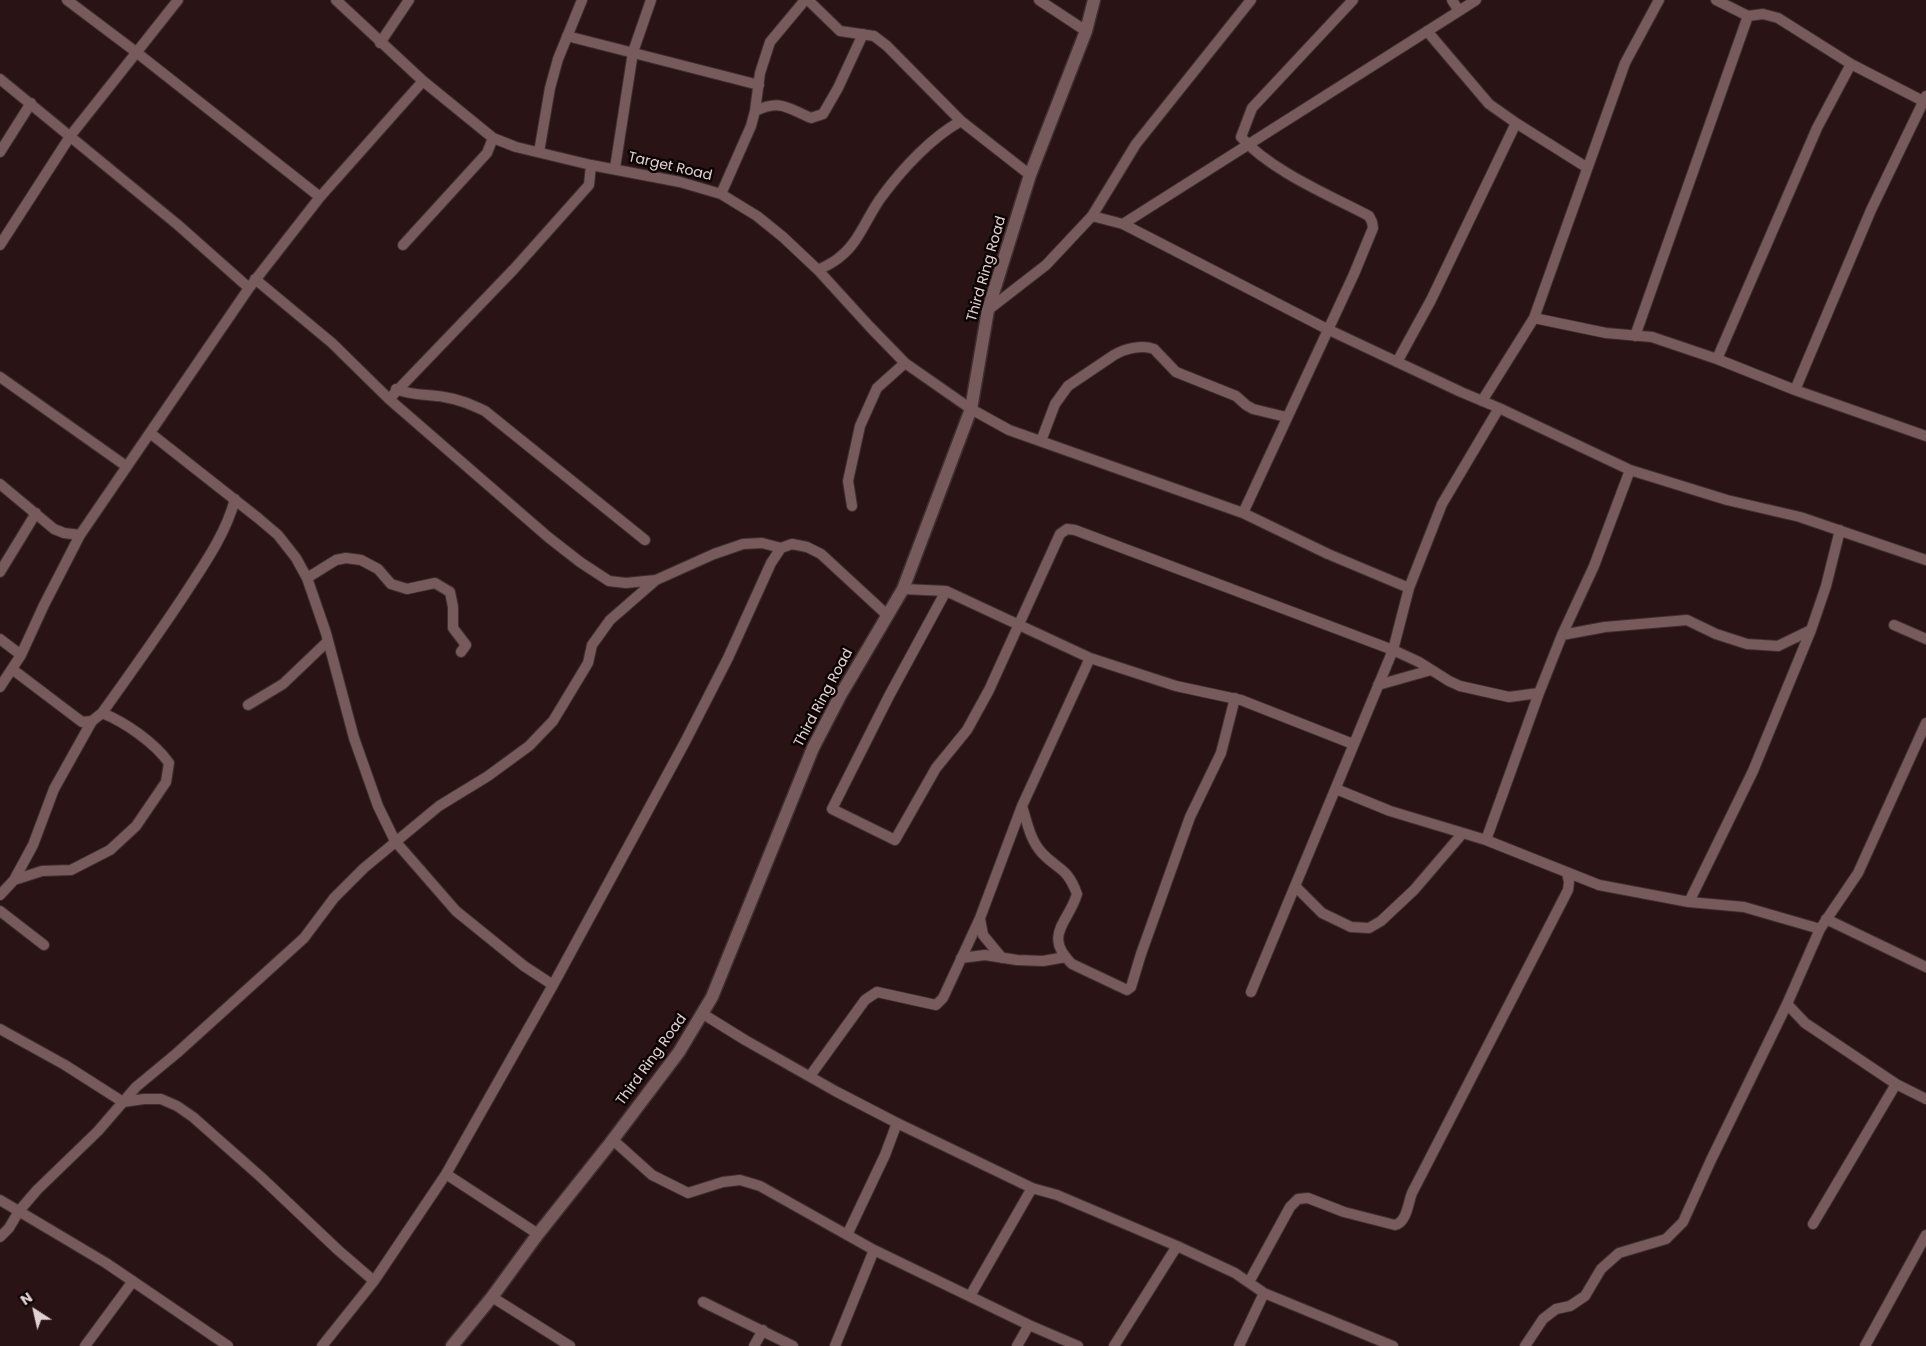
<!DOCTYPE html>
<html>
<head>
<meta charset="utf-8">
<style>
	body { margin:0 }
	#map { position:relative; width:1926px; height:1346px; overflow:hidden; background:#2a1315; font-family:Poppins,sans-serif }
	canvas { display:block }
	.north { position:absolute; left:10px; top:1286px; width:50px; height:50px; -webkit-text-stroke:4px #0c0404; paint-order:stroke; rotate:325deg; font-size:14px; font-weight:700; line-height:20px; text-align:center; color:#e3d2d3 }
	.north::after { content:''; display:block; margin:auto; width:18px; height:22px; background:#e3d2d3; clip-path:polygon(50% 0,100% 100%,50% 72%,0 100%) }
</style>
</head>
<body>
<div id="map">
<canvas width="1926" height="1346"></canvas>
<div class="north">N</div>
</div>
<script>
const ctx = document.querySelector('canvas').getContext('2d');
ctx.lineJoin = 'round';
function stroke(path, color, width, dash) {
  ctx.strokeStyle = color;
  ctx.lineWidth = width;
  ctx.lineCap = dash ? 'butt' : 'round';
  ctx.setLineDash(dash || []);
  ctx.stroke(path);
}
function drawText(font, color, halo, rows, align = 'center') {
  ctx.font = font + ' Poppins,sans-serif';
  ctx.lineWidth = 5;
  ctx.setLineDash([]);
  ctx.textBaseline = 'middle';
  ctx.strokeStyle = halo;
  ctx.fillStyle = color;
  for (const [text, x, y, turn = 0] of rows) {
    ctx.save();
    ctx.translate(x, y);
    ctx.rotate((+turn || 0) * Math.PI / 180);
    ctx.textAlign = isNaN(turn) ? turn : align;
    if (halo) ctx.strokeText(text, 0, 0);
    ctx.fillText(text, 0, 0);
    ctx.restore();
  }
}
const minor = new Path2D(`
	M67 0 136 52 320 197
	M336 0 423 81 493 138 516 147 591 165 680 182 721 194 757 216 783 237 818 270 870 327 905 363 971 409 1009 430 1243 513 1328 554 1409 588
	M808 0 840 31 874 36 887 46 961 121 1030 175
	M1039 0 1086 31
	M1452 0 1459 11 1476 0
	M1716 0 1748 16 1763 14 1778 18 1851 64 1923 101
	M1427 31 1489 104 1516 123 1586 167
	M567 36 759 85
	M380 43 409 0
	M0 79 178 225 249 288
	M755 111C781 99 787 108 811 118L823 114 838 88 863 34
	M0 152 31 103
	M539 152 550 88 558 59 582 0
	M615 168 633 52 651 0
	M721 194 751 126 755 111 760 73 770 42 805 0
	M1092 216 1136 144 1251 0
	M1123 224 1459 11
	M0 245 71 135 178 0
	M403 245 487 153 493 138
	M818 270C826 266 835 262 841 256 860 241 868 214 883 195 903 168 932 137 961 121
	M255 279 332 343 389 399 548 537 580 562 609 581 626 583 656 580 714 554 743 544 762 543 781 548 792 544 807 547 821 554 886 614
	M988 310 1046 265 1092 216 1123 224 1327 329 1461 392 1499 408 1630 470 1727 500 1800 517 1926 560
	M1534 318 1606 333 1652 337 1717 359 1795 390 1926 436
	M1635 336 1748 16
	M1717 359 1817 128 1851 64
	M1397 362 1431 300 1516 123
	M0 377 126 466
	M396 389C412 396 427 394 444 397 459 399 472 405 485 411L645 540
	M1795 390 1871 210 1926 96
	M389 399 514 269 589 185 591 165
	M1482 401 1534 318 1625 63 1659 0
	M150 433 258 518 278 535 296 558 307 578 326 633 354 738 378 806 395 841 456 911 524 966 553 985
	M1041 441 1055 404 1068 386 1114 355C1124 349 1143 344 1154 349L1176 372 1236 396 1246 405 1253 409 1286 417
	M0 484 54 529 64 533 80 535
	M852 506 848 481 860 426 877 388 905 363
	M1243 513 1354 274 1373 228 1372 222 1369 216C1329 195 1271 171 1241 137L1252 108 1353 0
	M0 572 36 513
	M307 578 336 560 346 558 361 560 378 569 391 584 407 589 435 583 450 592 453 607V628L466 645 461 652
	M903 589 946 591 1090 658 1176 686 1241 700 1353 744
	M946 591 889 696 832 809 895 840 936 768 967 730 989 690 1060 534 1067 529 1075 530 1393 650 1419 662 1449 681 1460 686 1509 697 1539 693
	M1894 625 1926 639
	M1562 635 1605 627 1687 620 1716 634 1747 644 1778 646 1811 630 1826 586 1840 530
	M0 639 21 655
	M12 669 82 722 92 721 102 713C130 674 157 636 183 597 203 566 226 534 235 499
	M1378 685 1431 670
	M0 687 21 655 44 605 80 535 249 288 320 197 423 81
	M248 705 283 684 328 641
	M1336 789 1390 811 1486 840 1599 885 1689 902 1744 907 1820 929
	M1022 806C1027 822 1030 840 1042 853 1059 871 1067 867 1077 894 1069 922 1042 935 1072 964L1127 990 1131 987 1141 954 1190 817 1221 753 1235 698
	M1486 840 1539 693 1562 635 1594 566 1630 470
	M14 880 33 845 54 789 92 721
	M1296 887 1322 913 1351 927 1369 928 1381 921 1414 890 1462 834
	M0 895 14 880 42 871 71 870 110 850 136 826 166 782 169 763C155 743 125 722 102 713
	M1689 902 1753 771 1811 630
	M0 911 44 945
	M980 919 983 935 1002 958
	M1826 919 1926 967
	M961 958 985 955 1017 960 1043 961 1066 957
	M1251 992 1393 650 1409 588 1442 504 1499 408
	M1787 1004 1805 1023 1896 1084 1926 1099
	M703 1014 745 1040 837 1092 897 1123 1032 1188 1057 1195 1177 1246 1235 1273 1264 1293 1239 1346
	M0 1029 65 1065 123 1102 144 1099H161L177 1106 193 1117 262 1178 338 1250 374 1281
	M810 1076 865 1000 877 992 936 1005 943 998 980 918 1022 806 1090 658
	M613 1140 652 1175 688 1193 723 1182 740 1180 760 1186 874 1250 1029 1325 1078 1346
	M446 1174 538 1234
	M0 1200 106 1263 228 1346
	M1813 1224 1896 1084
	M847 1235 885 1155 897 1123
	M0 1237 9 1228 19 1211 37 1190 98 1131 136 1087 177 1053 304 938 334 898 364 868 439 806 488 776 529 746 553 721 588 663 592 645 610 620 656 580
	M1249 1282 1290 1207 1298 1199 1308 1198 1344 1212 1395 1225C1407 1222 1408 1203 1412 1193L1568 890 1569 882 1567 873
	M1264 1293 1393 1346
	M970 1296 1032 1188
	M492 1297 570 1346
	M703 1302 793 1346
	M85 1346 133 1281
	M322 1346 374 1281 446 1174 553 985 685 742 728 658 771 563 781 548
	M754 1346 763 1330
	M835 1346 874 1250
	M1017 1346 1029 1325
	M1114 1346 1177 1246
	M1525 1346 1543 1319 1556 1309 1570 1306 1585 1296 1601 1269 1619 1253 1666 1239 1683 1222 1711 1160 1787 1004 1820 929 1858 873 1926 723
	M1865 1346 1926 1235`);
const tertiary = new Path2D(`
	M452 1346 492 1297 538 1234 608 1146 679 1052 712 997 813 748 840 696 903 589 971 409 988 310 1030 175 1086 31 1094 0`);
stroke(minor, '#3f2f31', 12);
stroke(tertiary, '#3f2f31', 15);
stroke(minor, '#775a5c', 10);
stroke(tertiary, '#775a5c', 12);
drawText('14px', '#e3d2d3', '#0c0404', [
	["Target Road",670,167,13],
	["Third Ring Road",987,269,-74],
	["Third Ring Road",824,698,-62],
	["Third Ring Road",652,1060,-54]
]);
</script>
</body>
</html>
